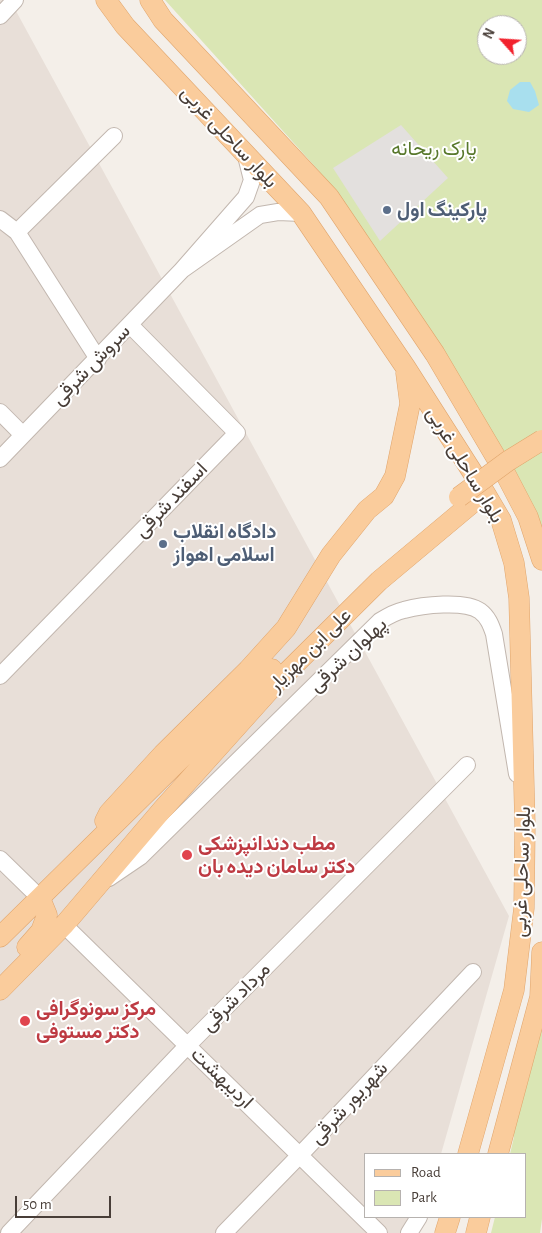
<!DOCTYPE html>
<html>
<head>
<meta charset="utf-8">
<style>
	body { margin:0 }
	#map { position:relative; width:542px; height:1233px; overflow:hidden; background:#f4efe9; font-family:"Alegreya Sans",sans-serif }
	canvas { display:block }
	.legend { position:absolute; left:364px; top:1153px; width:162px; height:65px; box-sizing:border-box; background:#fff; border:1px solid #b6b2af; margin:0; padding:6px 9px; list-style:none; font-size:15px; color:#483e38 }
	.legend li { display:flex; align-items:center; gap:10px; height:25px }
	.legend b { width:25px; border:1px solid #b6b2af }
	.north { position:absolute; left:477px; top:15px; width:50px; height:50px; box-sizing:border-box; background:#fff; border:1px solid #b6b2af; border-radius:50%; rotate:296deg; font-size:14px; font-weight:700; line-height:20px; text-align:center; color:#483e38 }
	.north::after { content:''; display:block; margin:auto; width:18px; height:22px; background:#f2222d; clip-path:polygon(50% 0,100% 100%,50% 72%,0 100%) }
	.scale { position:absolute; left:15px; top:1196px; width:96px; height:22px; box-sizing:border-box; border:2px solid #483e38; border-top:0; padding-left:6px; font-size:15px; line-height:18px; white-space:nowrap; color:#483e38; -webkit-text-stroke:4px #fff; paint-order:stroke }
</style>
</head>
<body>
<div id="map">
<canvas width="542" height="1233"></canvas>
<ul class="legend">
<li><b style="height:6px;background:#facc9c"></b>Road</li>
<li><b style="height:14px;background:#dae6b4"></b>Park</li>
</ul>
<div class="north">N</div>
<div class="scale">50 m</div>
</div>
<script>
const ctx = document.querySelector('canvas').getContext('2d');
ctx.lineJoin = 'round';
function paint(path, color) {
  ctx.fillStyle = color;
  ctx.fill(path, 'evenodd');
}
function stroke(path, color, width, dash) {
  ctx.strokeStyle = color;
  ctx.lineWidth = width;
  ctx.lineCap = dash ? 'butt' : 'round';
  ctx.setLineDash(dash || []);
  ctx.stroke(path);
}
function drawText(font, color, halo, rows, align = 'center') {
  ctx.font = font + ' "Alegreya Sans",Vazirmatn,sans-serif';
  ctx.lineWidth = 4;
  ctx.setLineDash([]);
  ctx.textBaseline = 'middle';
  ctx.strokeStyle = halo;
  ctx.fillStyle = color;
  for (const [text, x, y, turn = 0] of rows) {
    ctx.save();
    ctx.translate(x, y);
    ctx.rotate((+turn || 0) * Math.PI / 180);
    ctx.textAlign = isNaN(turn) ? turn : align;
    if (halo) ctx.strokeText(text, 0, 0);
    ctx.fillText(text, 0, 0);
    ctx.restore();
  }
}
paint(new Path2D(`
	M0 0H10L509 916 441 1154H366V1217H423L419 1233H0Z`), '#e8dfd8');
paint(new Path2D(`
	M165 0H542V555L319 171ZM487 25H517V55H487Z
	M542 1019V1219L540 1233H491L495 1217H526V1154H510L514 1137 509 1130Z`), '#dae6b4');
paint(new Path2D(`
	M401 125 448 178 380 241 333 168Z`), '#e3e0de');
paint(new Path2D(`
	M520 82H530L535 91 539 105 529 112 513 109 507 101 510 90Z`), '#a8dfee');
const minor = new Path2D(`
	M0 16 15 0
	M246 156 252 180 246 197 182 270 260 215 278 212 301 213
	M0 219 17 232 98 359
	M17 232 114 136
	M0 412 23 435
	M0 459 182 270
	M0 676 237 433 130 325
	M0 859 40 898
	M109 878 140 857 380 621C388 616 395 612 404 610 422 605 465 600 480 611 488 617 491 625 494 634L517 774
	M64 925 379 1233
	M9 1233 188 1045 467 765
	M224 1233 300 1155 473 972
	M409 1233 419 1217`);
const major = new Path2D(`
	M106 0 125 26 301 213 406 368 478 481 501 520 514 563 519 598 525 825 524 908 514 990 468 1154
	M150 0 163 20 329 197 435 354 504 471 528 517 542 560
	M105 821 109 813 163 754 248 670 286 628 331 555 367 510 384 496 395 476 410 404 406 373
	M0 937 272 669
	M27 947 41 931 47 915 40 898
	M0 990 64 925 162 810 275 684 379 581 471 504
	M498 1154 540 997 542 952
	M445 1233 450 1217
	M476 1233 480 1217`);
stroke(minor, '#c2b7af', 18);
stroke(major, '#e0a56c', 21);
stroke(minor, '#fff', 16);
stroke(major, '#facc9c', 20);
const majorBridge = new Path2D(`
	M459 497 508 461 542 440`);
stroke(majorBridge, '#e0a56c', 21, []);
stroke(majorBridge, '#facc9c', 20);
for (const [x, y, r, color] of [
	[387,210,5,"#5c6f8a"],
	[163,544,5,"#5c6f8a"],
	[187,855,6,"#e0444e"],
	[25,1021,6,"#e0444e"]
]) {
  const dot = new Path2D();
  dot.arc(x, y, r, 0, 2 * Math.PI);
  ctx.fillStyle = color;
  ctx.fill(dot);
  stroke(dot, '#fff', 2);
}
drawText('20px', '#483e38', '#fff', [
	["بلوار ساحلی غربی",229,137,47],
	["سروش شرقی",91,365,-46],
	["بلوار ساحلی غربی",465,465,59],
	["اسفند شرقی",171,500,-46],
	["علی ابن مهزیار",310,650,-45],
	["پهلوان شرقی",348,655,-43],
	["بلوار ساحلی غربی",522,872,-88],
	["مرداد شرقی",236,997,-45],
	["اردیبهشت",222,1078,44],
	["شهریور شرقی",349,1103,-47]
]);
drawText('20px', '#58782c', '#fff', [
	["پارک ریحانه",434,149]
]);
drawText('bold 20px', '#4e5e75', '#fff', [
	["پارکینگ اول",397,210],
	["دادگاه انقلاب",173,532],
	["اسلامی اهواز",173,555]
], 'left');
drawText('bold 20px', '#be3a42', '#fff', [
	["مطب دندانپزشکی",198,844],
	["دکتر سامان دیده بان",198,867],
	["مرکز سونوگرافی",36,1009],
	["دکتر مستوفی",36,1032]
], 'left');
</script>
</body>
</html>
